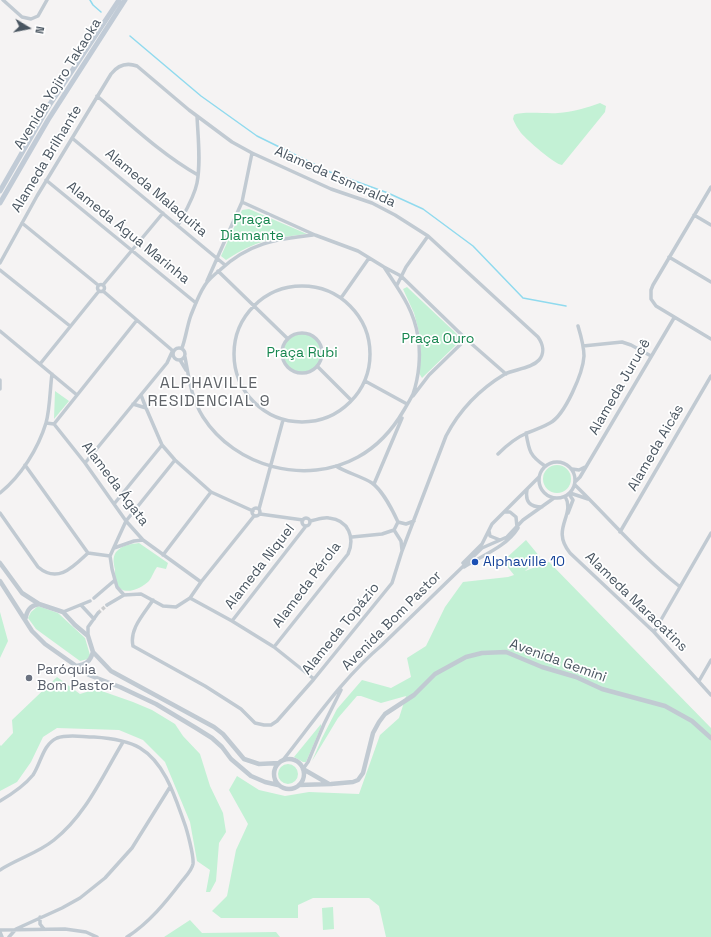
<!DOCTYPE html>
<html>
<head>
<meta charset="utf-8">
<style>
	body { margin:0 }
	#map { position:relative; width:711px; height:937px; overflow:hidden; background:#f5f3f3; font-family:"Space Grotesk",sans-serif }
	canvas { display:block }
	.north { position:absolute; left:8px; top:8px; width:40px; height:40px; -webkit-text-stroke:3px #fff; paint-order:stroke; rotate:100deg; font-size:11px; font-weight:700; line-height:16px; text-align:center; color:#4a5661 }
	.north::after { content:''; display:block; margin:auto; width:14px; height:18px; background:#4a5661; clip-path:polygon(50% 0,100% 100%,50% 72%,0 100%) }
</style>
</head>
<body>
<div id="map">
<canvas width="711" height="937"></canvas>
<div class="north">N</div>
</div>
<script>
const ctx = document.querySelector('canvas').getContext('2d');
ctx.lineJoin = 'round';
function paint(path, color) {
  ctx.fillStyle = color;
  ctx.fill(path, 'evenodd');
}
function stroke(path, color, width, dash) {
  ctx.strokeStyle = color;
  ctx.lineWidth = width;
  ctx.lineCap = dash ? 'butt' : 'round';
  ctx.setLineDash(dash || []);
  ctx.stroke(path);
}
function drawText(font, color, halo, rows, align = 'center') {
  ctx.font = font + ' "Space Grotesk",sans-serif';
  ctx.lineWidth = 3.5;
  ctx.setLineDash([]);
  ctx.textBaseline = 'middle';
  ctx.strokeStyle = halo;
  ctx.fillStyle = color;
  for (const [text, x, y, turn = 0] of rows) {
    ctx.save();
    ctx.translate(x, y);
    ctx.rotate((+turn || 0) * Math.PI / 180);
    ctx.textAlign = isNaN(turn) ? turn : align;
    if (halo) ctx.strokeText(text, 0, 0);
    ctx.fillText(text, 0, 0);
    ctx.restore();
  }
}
paint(new Path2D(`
	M600 103 606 106 605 112 562 165C554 164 527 140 521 133 518 129 515 124 513 119L514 115C522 111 547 114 558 113 572 112 587 108 600 103Z
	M249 209 307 234C272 238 257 240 226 260L221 256 242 210Z
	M407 287 459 336 458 343 422 378 419 373 421 350 419 332 414 313 403 289Z
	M283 353a19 19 0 1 1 38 0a19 19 0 1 1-38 0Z
	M55 391 69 401 54 419Z
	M543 479a14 14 0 1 1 28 0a14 14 0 1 1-28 0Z
	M526 540 540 557 525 571 549 562 711 728V937H386L379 906 369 898H313L298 905V918H221L212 911 227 896 236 850 248 824 229 790 237 776 259 790 285 796 309 792 359 794 380 735 399 718 406 696 381 703 361 696H357L338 718 312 761 322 738 337 709 362 680 391 688 411 677 407 658 426 646 445 607 463 582 508 577 514 575 503 561Z
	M139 543 168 563 166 569 157 567C154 571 152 577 149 581 141 589 121 598 116 582 115 578 115 574 115 570 114 564 112 558 116 552 122 545 131 544 139 543Z
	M38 606 58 613 85 638 90 655 88 659 80 661 36 629 28 618 31 612Z
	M0 612 8 641 0 658Z
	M57 677 80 694 96 689 133 702 152 710 175 724 183 736 200 754 210 786 223 813 226 832 219 843 216 881 210 892H206L210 870 197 861 190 822 165 762 143 740 119 730 57 728 43 737 31 762 17 782 0 791V745L1 746 13 733 12 720Z
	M321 724V727L306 762H303L294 757Z
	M278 774a10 10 0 1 1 20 0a10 10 0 1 1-20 0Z
	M333 907 334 929 323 930 322 908Z
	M190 920 202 933 276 932 280 937H164Z`), '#c3f1d5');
stroke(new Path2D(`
	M90 0 93 5 101 12
	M130 36 201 96 257 136 330 172 388 193 423 209 473 246 523 298 566 306`), '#90daee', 1.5);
stroke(new Path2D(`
	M98 613 107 605`), '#caccce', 3.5, [3.5, 2]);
stroke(new Path2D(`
	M3 0 22 17 31 19 38 16 47 0
	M97 96C129 123 161 154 198 175
	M72 138 225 265
	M46 180 196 303
	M711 187 653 285 651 290V299L656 306 711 339
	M242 202 315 235 358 251 384 267 401 276 466 339 506 374
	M694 215 711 225
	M22 223 98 285
	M178 225C185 212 194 198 197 183 201 162 198 138 197 116
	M669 257 711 282
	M0 263 37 196 111 74C118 65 126 62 137 66L189 110 232 142 252 153 331 189 372 203 395 215 428 236 538 337C543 344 545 353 539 360 531 369 515 369 505 374 480 389 459 411 446 436L402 551 392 583 314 679 277 721 271 725H264L255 723 241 709 205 686 133 646C129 629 144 614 153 600
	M0 270 70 326
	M218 271 288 339
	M207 281 242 202 252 153
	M97.5 288a3.5 3.5 0 1 1 7 0a3.5 3.5 0 1 1-7 0Z
	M103 285 163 213
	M397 285 406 267 428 236
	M234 354a68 68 0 1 1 136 0a68 68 0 1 1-136 0Z
	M103 291 173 351
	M341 298 369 258
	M0 331 77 395
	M282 353a20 20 0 1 1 40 0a20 20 0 1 1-40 0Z
	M583 346 622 342 631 345 651 356
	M173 354a6 6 0 1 1 12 0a6 6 0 1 1-12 0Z
	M182 348C186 337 187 326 191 315 195 305 199 294 205 285 209 279 215 274 220 270 249 243 276 239 313 235
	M185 357C189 378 191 398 203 417 235 467 306 486 358 457 378 446 393 429 404 410 407 405 410 400 413 394 419 377 421 355 418 337 414 309 399 290 384 267
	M180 360 186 370
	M40 364 99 291
	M317 366 351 400
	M0 380V389
	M365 381 407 404
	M141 395 146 408 162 445 175 460 211 492 253 511
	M413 396 429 375 466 339
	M133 404 146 408
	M46 423 54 424 137 320
	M54 424 85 463 126 521 143 540 201 582
	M526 433C529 451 530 456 545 466
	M498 454C507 445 515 438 527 433 535 430 543 427 550 423 565 415 583 373 584 356 584 346 581 336 578 326
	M175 460 126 521 110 556 112 569 115 580 117 587 124 595 141 594 163 606 176 607 190 598 201 582 254 516
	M539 480a18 18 0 1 1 36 0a18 18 0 1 1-36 0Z
	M85 463 167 363 172 352
	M25 465 88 553
	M336 466C347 473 361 476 372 483 382 490 393 511 398 522L394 530 401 541 402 550
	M572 469 579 470 585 467
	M576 481 580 477 674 318
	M374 484 402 418
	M575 485C610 519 641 556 679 586
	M527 490C525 502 530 507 542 507
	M0 493C21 476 38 449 46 423 50 409 50 388 52 374
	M570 493 588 499
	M565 496C576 516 550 528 570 553L654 632 711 695
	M114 504 162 445
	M252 512a4 4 0 1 1 8 0a4 4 0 1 1-8 0Z
	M259 509 283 420
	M505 512H510L516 517 517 527
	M0 513 38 567C58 584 73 567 88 553L110 556
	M568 513 573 500 569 494
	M260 514 303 520
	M302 522a4 4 0 1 1 8 0a4 4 0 1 1-8 0Z
	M398 522 406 524 414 521
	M489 531 490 536 500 540
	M620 532 711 376
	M352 537 382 534 394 530
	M114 548 134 541 143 540
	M163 555 211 492
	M463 563 482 544 492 524 539 477
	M464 567C483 555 506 547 518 528
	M94 598 115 580
	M190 598 232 621 274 647 314 679
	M81 605 94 619
	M107 605 124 595
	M63 612 90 601
	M232 621 306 526
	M654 632 711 533
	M88 636V627L98 613
	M274 647 348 554C355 538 349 520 329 518 323 517 316 520 310 521
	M699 681 711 660
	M283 760C314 721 343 678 382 645L482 548 507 537 523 520 554 498
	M303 769 308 762 324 724 341 690
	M0 801C12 794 24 786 33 775 41 763 43 744 57 738 68 734 82 737 94 737 109 738 127 740 140 748 165 763 175 797 184 822 187 830 194 856 193 864 192 870 186 876 182 881 166 902 149 923 127 937
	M0 870C17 859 38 853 54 840 86 815 103 775 123 742
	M40 917V924L44 929
	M0 930 65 929 86 932 97 937
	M0 932 2 937
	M9 937 16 929 62 908 80 898 105 878 132 848 170 787`), '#c1cad2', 3.5);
stroke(new Path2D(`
	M0 563 22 593 39 604 63 612 75 625 88 636 93 652 111 671 214 727 223 734 244 759 259 764 279 763
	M0 581 32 631 45 644 89 675 120 687 156 704 196 728 212 738 222 747 231 759 251 776 265 782 278 785
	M25 620C27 611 29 606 39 604
	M77 666C86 664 90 662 93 652
	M274 774a15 15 0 1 1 30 0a15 15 0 1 1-30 0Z
	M303 769 329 784
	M299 785 331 784 353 782 358 780 363 773 373 733 379 722 385 714 414 695 435 674 466 657 482 653 506 652 542 667 576 677 602 689 665 706 692 721 711 738`), '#c1cad2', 4.5);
stroke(new Path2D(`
	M0 191 50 104 119 0
	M0 203 48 120 125 0`), '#c1cbd6', 5);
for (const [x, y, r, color] of [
	[475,562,4,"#1a4fb4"],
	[29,678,4,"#6b7280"]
]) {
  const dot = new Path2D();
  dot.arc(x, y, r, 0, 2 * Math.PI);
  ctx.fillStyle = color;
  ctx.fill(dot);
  stroke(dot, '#fff', 1.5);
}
drawText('14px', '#4a5661', '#fff', [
	["Avenida Yojiro Takaoka",58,84,-58],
	["Alameda Brilhante",47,159,-59],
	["Alameda Esmeralda",335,177,24],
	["Alameda Malaquita",156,193,40],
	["Alameda Água Marinha",128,233,39],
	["Alameda Jurucê",620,387,-60],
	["Alameda Aicás",656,448,-60],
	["Alameda Ágata",115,484,53],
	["Alameda Niquel",260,567,-52],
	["Alameda Pérola",307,585,-53],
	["Alameda Maracatins",636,602,44],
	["Avenida Bom Pastor",392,621,-45],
	["Alameda Topázio",341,629,-51],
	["Avenida Gemini",558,661,20]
]);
drawText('14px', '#17864f', '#fff', [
	["Praça",252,220],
	["Diamante",252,236],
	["Praça Ouro",438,339],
	["Praça Rubi",302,353]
]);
drawText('14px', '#164399', '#fff', [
	["Alphaville 10",483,562]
], 'left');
drawText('14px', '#5b616d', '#fff', [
	["Paróquia",37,670],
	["Bom Pastor",37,686]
], 'left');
ctx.letterSpacing = '1px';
drawText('16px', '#5f6368', '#fff', [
	["ALPHAVILLE",209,384],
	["RESIDENCIAL 9",209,402]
]);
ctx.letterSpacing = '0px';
</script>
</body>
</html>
